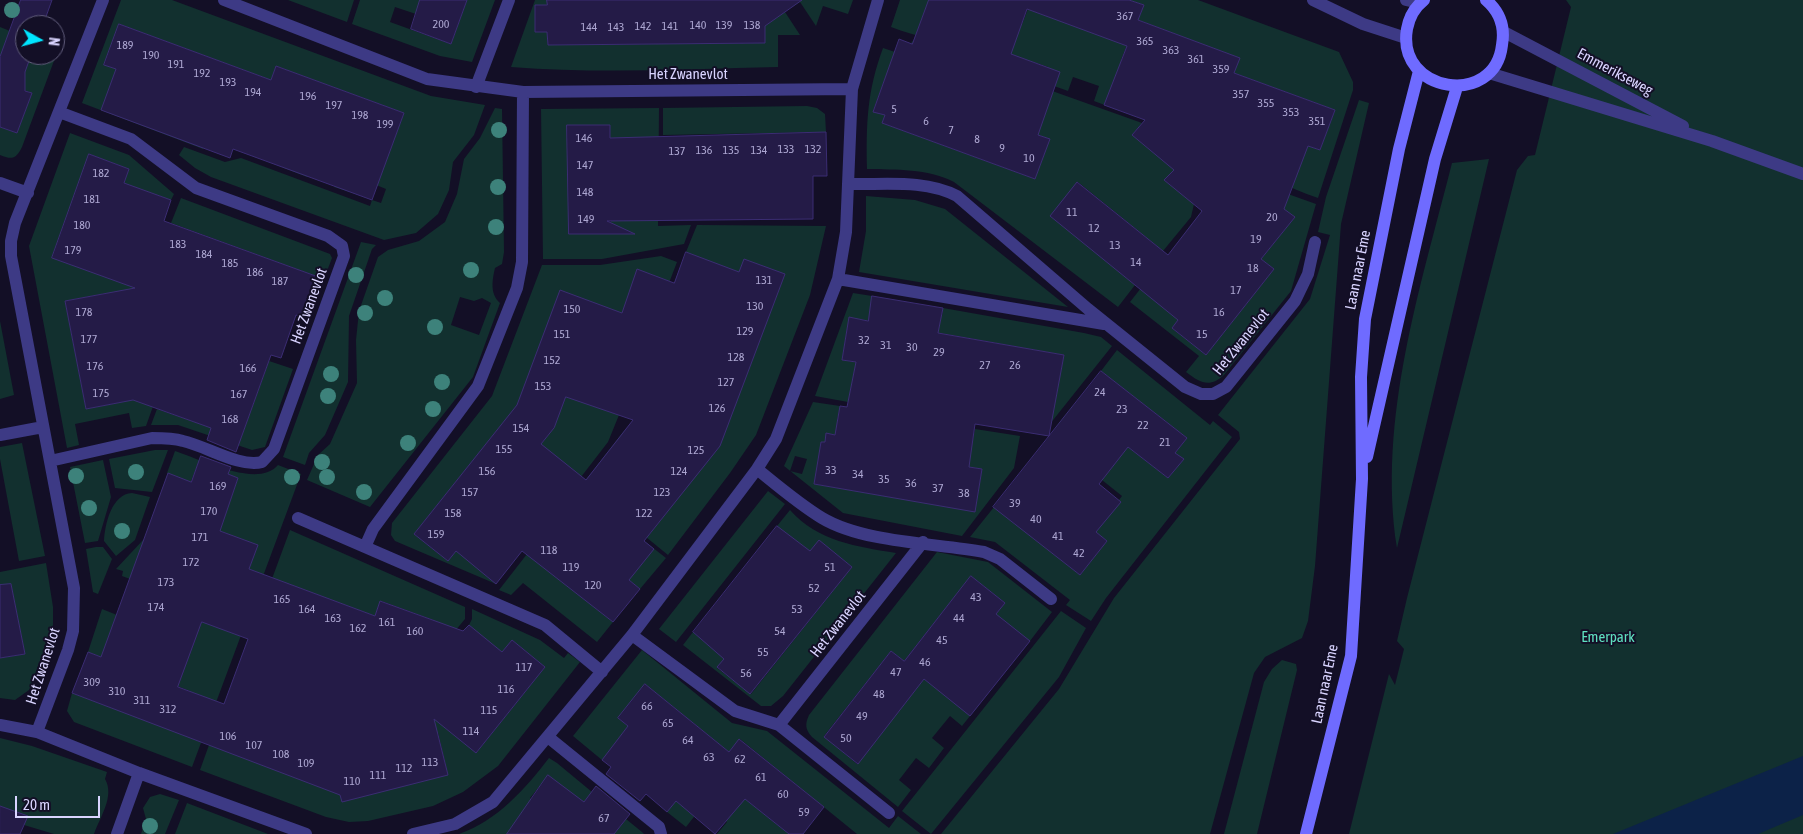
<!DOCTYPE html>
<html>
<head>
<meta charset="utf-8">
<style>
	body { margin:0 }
	#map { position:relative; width:1803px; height:834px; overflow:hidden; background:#130f26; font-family:"Asap Condensed",sans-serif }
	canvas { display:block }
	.north { position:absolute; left:15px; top:15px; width:50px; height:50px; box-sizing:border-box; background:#130f26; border:1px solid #625e7d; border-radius:50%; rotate:97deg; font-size:14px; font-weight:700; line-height:20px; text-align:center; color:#d9d4ff }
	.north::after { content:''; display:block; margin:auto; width:18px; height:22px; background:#00e5ff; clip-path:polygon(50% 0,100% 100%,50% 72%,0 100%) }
	.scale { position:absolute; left:15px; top:796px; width:85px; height:22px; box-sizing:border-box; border:2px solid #d9d4ff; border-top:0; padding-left:6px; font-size:15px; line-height:18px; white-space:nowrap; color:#d9d4ff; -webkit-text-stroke:4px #130f26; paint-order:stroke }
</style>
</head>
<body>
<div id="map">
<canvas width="1803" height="834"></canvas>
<div class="north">N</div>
<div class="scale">20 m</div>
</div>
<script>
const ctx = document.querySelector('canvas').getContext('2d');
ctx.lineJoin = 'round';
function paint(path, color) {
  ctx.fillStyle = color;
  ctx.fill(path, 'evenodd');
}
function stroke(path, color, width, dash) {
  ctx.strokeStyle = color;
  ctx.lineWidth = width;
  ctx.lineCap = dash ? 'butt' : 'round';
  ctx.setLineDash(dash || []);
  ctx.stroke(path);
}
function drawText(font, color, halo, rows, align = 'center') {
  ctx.font = font + ' "Asap Condensed",sans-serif';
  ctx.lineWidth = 4;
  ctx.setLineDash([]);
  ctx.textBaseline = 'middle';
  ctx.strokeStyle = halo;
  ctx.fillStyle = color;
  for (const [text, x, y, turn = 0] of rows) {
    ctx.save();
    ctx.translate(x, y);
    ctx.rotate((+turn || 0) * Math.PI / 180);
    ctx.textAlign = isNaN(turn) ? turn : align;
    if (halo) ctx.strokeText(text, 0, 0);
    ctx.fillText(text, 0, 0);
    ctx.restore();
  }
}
paint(new Path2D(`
	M121 0H172L431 96 485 105 474 135 453 162 449 190 438 214 416 233 384 240 211 177 195 168 179 155 184 147 225 162 241 158 370 206 372 200 381 203 386 189 364 180 359 195 334 187 339 172 313 162 307 177 284 168 289 153 262 143 257 158 209 134 203 149 82 103ZM119 24 271 80 276 66 404 113 389 153 258 122 104 64Z
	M288 0H354L347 22Z
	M360 0H421L416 14 395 7 390 22 451 44 467 0H495L472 62 440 56 352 24Z
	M535 0H561L547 5H535V32H547L548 45 765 43V0L780 15 785 12 800 35H778V67C689 69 600 74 511 67Z
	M787 0H853L848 14 823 6 816 26 800 2 792 7Z
	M900 0H957L1022 24 1028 9 1127 45 1121 60 1222 97 1294 141 1320 150 1335 110 1234 73 1239 58 1138 20 1144 5 1129 0H1198L1339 52 1353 82V90L1318 198C1258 177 1205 140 1145 120L1150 104 1118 110 1094 101 1099 86 1073 77 1068 91 1043 82 1048 67C997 49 942 46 891 27Z
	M1566 0H1803V834H1349L1389 674 1395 685 1404 649 1397 641 1407 598 1517 170 1528 156 1535 155 1571 7Z
	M0 27 10 31 25 55H55V47L58 50 22 147C16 159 12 160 0 155V127L17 133 32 93 0 81Z
	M912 41 1142 123 1132 135 1175 169 1165 180 1194 204 1191 217 1163 251 1078 182 1051 216 1135 285 1118 307 954 182C927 168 896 170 867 169 866 124 867 91 883 48L907 56ZM886 76 897 83 1049 139 1035 179 882 123 885 115 873 111Z
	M1359 100 1369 103 1341 224 1315 566 1308 621 1302 638 1265 657 1254 673 1210 834H941L1059 689 1114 598 1240 439 1239 432 1218 415 1310 299 1330 235 1318 232 1326 197Z
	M807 106 817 108 825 114 826 132 663 135V108Z
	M495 108 502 109 504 252 502 264 495 268C492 281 490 294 500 303L473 377 370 507 307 480 318 455 330 444 357 383 356 340 359 311 378 257 388 250 419 241 445 222 457 194 464 159 480 138ZM460 297 474 301 482 298 491 303 479 335 451 325Z
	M659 108 658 226 691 225 684 244 602 259H543L541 109ZM610 125 611 234H569L567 126Z
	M70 133 129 155 174 194 171 200 157 195 144 277 162 381 146 426 132 428 129 413 75 424 79 445 67 448 29 246ZM89 154 129 169 92 272 52 257ZM107 293 127 401 86 409 65 301Z
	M1489 159 1397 548C1377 419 1421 286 1452 163Z
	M1218 169 1316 204 1291 291 1224 375C1210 388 1200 383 1186 372L1199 356 1130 302 1141 288 1179 265 1201 214V204ZM1294 218 1261 259 1274 269 1206 355 1172 328 1238 244Z
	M866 196 915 200 945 209 1068 307 859 272 866 231Z
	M181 198 330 254 332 258 324 279 171 223Z
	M697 225 826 226 810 295 756 435 730 473 668 555 582 485 624 431 637 440 700 258 686 252ZM616 508 666 513 649 535Z
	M361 242 376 245 372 249 349 316 348 382 325 435 309 453 305 465 283 457Z
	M661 256 677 262 648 338 605 410 619 415 608 442 581 477 484 574 496 584 395 541 391 535 392 523 492 396 542 265H600ZM516 407 549 434 448 561 414 534Z
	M853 293 872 296 873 321 849 318 842 360 1056 397 1064 355 934 332 937 315 942 316 943 308 1084 333 1101 337 1112 346 1042 434H1035L1038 418 848 402 815 396Z
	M0 321 14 395 0 399Z
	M1117 350 1210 425 1213 421 1232 437 1106 598 1091 621 1066 605 1070 600 995 542 970 537 994 507 1080 575 1107 541 1063 507 1121 502 1119 500 1122 496 1102 480 1112 467 1058 425 1074 405 1168 478 1183 460 1175 453 1187 438 1101 371Z
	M269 361 293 369 265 447 252 450 178 425H151L157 409 241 438Z
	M813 402 840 406 837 421 972 444 975 429 1020 436 1014 468 962 536 843 513 784 466ZM827 434 846 436 845 446 982 469 975 511 814 484 821 442H825ZM795 456 807 459 802 474 790 471Z
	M22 443 45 556 19 561 0 459V447Z
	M155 450H168L152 492 115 488 109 459Z
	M175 451C200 459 258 489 278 465L301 474 192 767 74 722 67 711 72 693 176 731 190 691 88 652 102 609 117 615 220 530 238 478 198 464 189 486 167 473Z
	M103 460 111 497 98 541 85 543 70 467Z
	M768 491 785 504 676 642 659 629Z
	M132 493 150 497 135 540 116 556 104 541C105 523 112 494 132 493Z
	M589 498 666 558 640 589 554 520Z
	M790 510C817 541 858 547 896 553L783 696 771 706H761L683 645 693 632 705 642 777 526ZM819 541 852 567 751 694 717 668Z
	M290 530 465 607V619L416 678 242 660ZM274 579 375 616 381 601 433 620 418 660Z
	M143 540 151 543 138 582 122 576 123 571 116 569Z
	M96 547H103L112 559 98 594 93 592 86 549Z
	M937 552 988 562 1052 612 1030 641 966 696 978 706 962 726 950 716 932 738 944 748 929 768 916 758 899 780 911 790 898 807 812 737C805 729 805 724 809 715ZM971 576 1005 603 937 689 924 679 857 764 824 736 891 651 904 661Z
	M527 554 613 622 597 642 523 583 511 595 499 590Z
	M46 563 53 607V627L29 690 15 700 0 698V658L24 654 0 614V572Z
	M472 609 540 640 564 658 568 653 580 662 498 766 463 792 433 806 368 821 349 822 326 817 200 770 209 745 480 635 469 625 472 619ZM512 640 545 667 477 752 443 726ZM438 733 448 775 332 760Z
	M1061 611 1086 628 1059 677 931 834 902 811Z
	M642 650 732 723 767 731 889 828 898 816 921 834H857L740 739 729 752 645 684 618 718 704 787 715 775 789 834H717L727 822 704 804 686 827 667 812 676 800 634 766 602 760 573 736Z
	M1282 660 1296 664 1297 670 1257 834H1224L1264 682 1272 669Z
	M0 738 32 746 107 772 105 779C115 796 100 817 94 834H54L24 825 0 806Z
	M549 758 557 763 592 792 559 834H459C497 821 525 789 549 758ZM548 776 560 785 543 807 530 798Z
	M160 794 179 800 165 834H141L146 819 143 808 150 797Z
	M187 803 268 834H175Z
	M626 819 642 832 644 834H614Z`), '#12302f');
paint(new Path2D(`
	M1803 756V815L1758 834H1613Z`), '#0c2248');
const building = new Path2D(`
	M21 0H52L43 25H25V55H31L25 72V91L32 93 17 133 0 127V57Z
	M420 0H467L451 44 411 29Z
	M547 0H802L765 26V43L548 45 547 32H535V5H547Z
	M929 0H1129L1144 5 1138 20 1240 58 1234 73 1335 110 1320 150 1308 146 1284 209 1295 217 1261 259 1274 269 1206 355 1172 328 1178 320 1050 216 1077 182 1168 255 1202 211 1164 180 1174 170 1132 135 1145 120 1104 105 1127 46 1027 9 1011 54 1060 72 1038 135 1050 139 1035 179 882 123 885 115 873 112 899 39 912 44Z
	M119 24 271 80 276 66 404 113 372 200 233 149 230 158 101 110 116 69 104 65Z
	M567 125H610V138L826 132 827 176H813V219L607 221 635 234H569Z
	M89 154 129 169 124 183 171 200 164 221 324 279 310 319 296 315 281 358 271 355 236 452 207 440 211 428 133 400 86 409 65 301 135 288 52 258Z
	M686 252 739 272 744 259 785 274 720 446 644 541 654 549 629 580 640 589 613 622 522 551 496 584 456 551 448 561 414 534 517 405 560 290 622 313 637 269 674 283ZM566 397 633 420 586 480 541 444 554 428Z
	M872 296 943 308 938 333 1064 355 1049 436 975 424 969 467 982 469 975 512 814 484 821 442H825L826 433 835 435 840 406 847 407 856 362 842 360 849 317 868 321Z
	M1101 371 1187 438 1175 453 1184 459 1168 478 1128 447 1099 484 1121 502 1096 532 1107 541 1080 575 993 507Z
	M201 456 231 467 228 474 238 478 220 531 258 545 249 569 375 616 380 601 463 631 469 625 502 652 512 640 545 667 476 753 434 719 448 775 342 802 340 795 72 693 88 652 101 657 168 473 191 482ZM202 622 248 639 224 704 178 687Z
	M777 526 810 551 819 540 852 567 750 694 717 667 724 659 693 632Z
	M971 576 1005 603 996 614 1030 641 970 716 924 679 858 764 824 737 891 651 904 661Z
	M11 584 25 654 0 658V585Z
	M645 684 729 752 739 739 824 807 803 834H789L745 799 715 834 676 801 667 812 646 794 640 801 606 774 611 767 602 760 628 726 618 718Z
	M548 775 584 802 596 786 630 814 614 834H507Z
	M0 806 28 816 20 834H0Z`);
paint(building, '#241b47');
stroke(building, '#3b2d73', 1);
stroke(new Path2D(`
	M224 0 427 79 523 92 852 89
	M1313 0 1363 24 1406 38
	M1406 0 1419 3
	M1504 32 1683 126
	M1489 73 1712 141 1803 174
	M476 87 509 0
	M0 183 28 193
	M848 184C884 185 924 179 957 196L1088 309 1185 387 1201 394H1213L1226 387 1295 301 1308 274 1315 242
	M838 279 1104 324
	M0 435 43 427
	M50 461 152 438C163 438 173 438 183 441 206 446 240 468 262 462L274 449 344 256 342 246 328 236 196 188 131 139 59 112
	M757 469C778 486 799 504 822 518 864 543 935 543 984 552L1000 559 1051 599
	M298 518 545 625 602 672
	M365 547 373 529 478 386 517 288 522 262 523 92
	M632 635 735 711 779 725 889 813
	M0 725 37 732 139 773 306 834
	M779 725 923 542
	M37 732 68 650 73 631 74 588 11 256V241L15 223 103 0
	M548 737 659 827 661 834
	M117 834 139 773
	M413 834 455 824 493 802 632 635 757 469 776 439 838 279 846 232 852 89 878 0`), '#3d3a85', 12);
stroke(new Path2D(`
	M1424 0C1415 7 1409 18 1407 29 1396 93 1495 108 1502 45 1505 28 1500 12 1486 0
	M1367 457 1435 159 1457 87
	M1306 834 1351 656 1362 479 1361 377 1365 319 1399 149 1419 71`), '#6f6bff', 12);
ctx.fillStyle = '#3d827b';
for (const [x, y] of [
	[12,10],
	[499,130],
	[498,187],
	[496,227],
	[471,270],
	[356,275],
	[385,298],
	[365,313],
	[435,327],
	[331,374],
	[442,382],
	[328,396],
	[433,409],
	[408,443],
	[322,462],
	[136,472],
	[76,476],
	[292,477],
	[327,477],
	[364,492],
	[89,508],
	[122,531],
	[150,826]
]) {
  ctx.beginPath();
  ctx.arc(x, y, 8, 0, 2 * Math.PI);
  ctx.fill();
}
drawText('12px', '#aca6d1', null, [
	["367",1125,16],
	["200",441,24],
	["140",698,25],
	["139",724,25],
	["138",752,25],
	["142",643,26],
	["141",670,26],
	["144",589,27],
	["143",616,27],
	["365",1145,41],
	["189",125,45],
	["363",1171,50],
	["190",151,55],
	["361",1196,59],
	["191",176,64],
	["359",1221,69],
	["192",202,73],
	["193",228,82],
	["194",253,92],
	["357",1241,94],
	["196",308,96],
	["355",1266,103],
	["197",334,105],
	["5",894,109],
	["353",1291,112],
	["198",360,115],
	["6",926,121],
	["351",1317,121],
	["199",385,124],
	["7",951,130],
	["146",584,138],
	["8",977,139],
	["9",1002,148],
	["133",786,149],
	["132",813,149],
	["136",704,150],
	["135",731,150],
	["134",759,150],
	["137",677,151],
	["10",1029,158],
	["147",585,165],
	["182",101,173],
	["148",585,192],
	["181",92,199],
	["11",1072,212],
	["20",1272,217],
	["149",586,219],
	["180",82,225],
	["12",1094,228],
	["19",1256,239],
	["183",178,244],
	["13",1115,245],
	["179",73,250],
	["184",204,254],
	["14",1136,262],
	["185",230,263],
	["18",1253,268],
	["186",255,272],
	["131",764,280],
	["187",280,281],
	["17",1236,290],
	["130",755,306],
	["150",572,309],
	["178",84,312],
	["16",1219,312],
	["129",745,331],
	["151",562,334],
	["15",1202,334],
	["177",89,339],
	["32",864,340],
	["31",886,345],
	["30",912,347],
	["29",939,352],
	["128",736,357],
	["152",552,360],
	["27",985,365],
	["26",1015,365],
	["176",95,366],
	["166",248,368],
	["127",726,382],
	["153",543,386],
	["24",1100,392],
	["175",101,393],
	["167",239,394],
	["126",717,408],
	["23",1122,409],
	["168",230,419],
	["22",1143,425],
	["154",521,428],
	["21",1165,442],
	["155",504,449],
	["125",696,450],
	["33",831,470],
	["156",487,471],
	["124",679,471],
	["34",858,474],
	["35",884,479],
	["36",911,483],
	["169",218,486],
	["37",938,488],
	["157",470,492],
	["123",662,492],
	["38",964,493],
	["39",1015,503],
	["170",209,511],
	["158",453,513],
	["122",644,513],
	["40",1036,519],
	["159",436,534],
	["41",1058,536],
	["171",200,537],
	["118",549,550],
	["42",1079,553],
	["172",191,562],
	["119",571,567],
	["51",830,567],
	["173",166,582],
	["120",593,585],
	["52",814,588],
	["43",976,597],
	["165",282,599],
	["174",156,607],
	["164",307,609],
	["53",797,609],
	["163",333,618],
	["44",959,618],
	["161",387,622],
	["162",358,628],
	["160",415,631],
	["54",780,631],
	["45",942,640],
	["55",763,652],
	["46",925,662],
	["117",524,667],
	["47",896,672],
	["56",746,673],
	["309",92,682],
	["116",506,689],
	["310",117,691],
	["48",879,694],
	["311",142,700],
	["66",647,706],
	["312",168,709],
	["115",489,710],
	["49",862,716],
	["65",668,723],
	["114",471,731],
	["106",228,736],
	["50",846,738],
	["64",688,740],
	["107",254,745],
	["108",281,754],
	["63",709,757],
	["62",740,759],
	["113",430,762],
	["109",306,763],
	["112",404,768],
	["111",378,775],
	["61",761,777],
	["110",352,781],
	["60",783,794],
	["59",804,812],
	["67",604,818]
]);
drawText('15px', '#d9d4ff', '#130f26', [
	["Emmerikseweg",1615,72,28],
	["Het Zwanevlot",688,74],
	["Laan naar Eme",1358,270,-79],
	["Het Zwanevlot",309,306,-70],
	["Het Zwanevlot",1241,342,-51],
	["Het Zwanevlot",838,624,-52],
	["Het Zwanevlot",43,666,-72],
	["Laan naar Eme",1325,684,-78]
]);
drawText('15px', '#5fe0c0', '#130f26', [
	["Emerpark",1608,637]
]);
</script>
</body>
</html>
